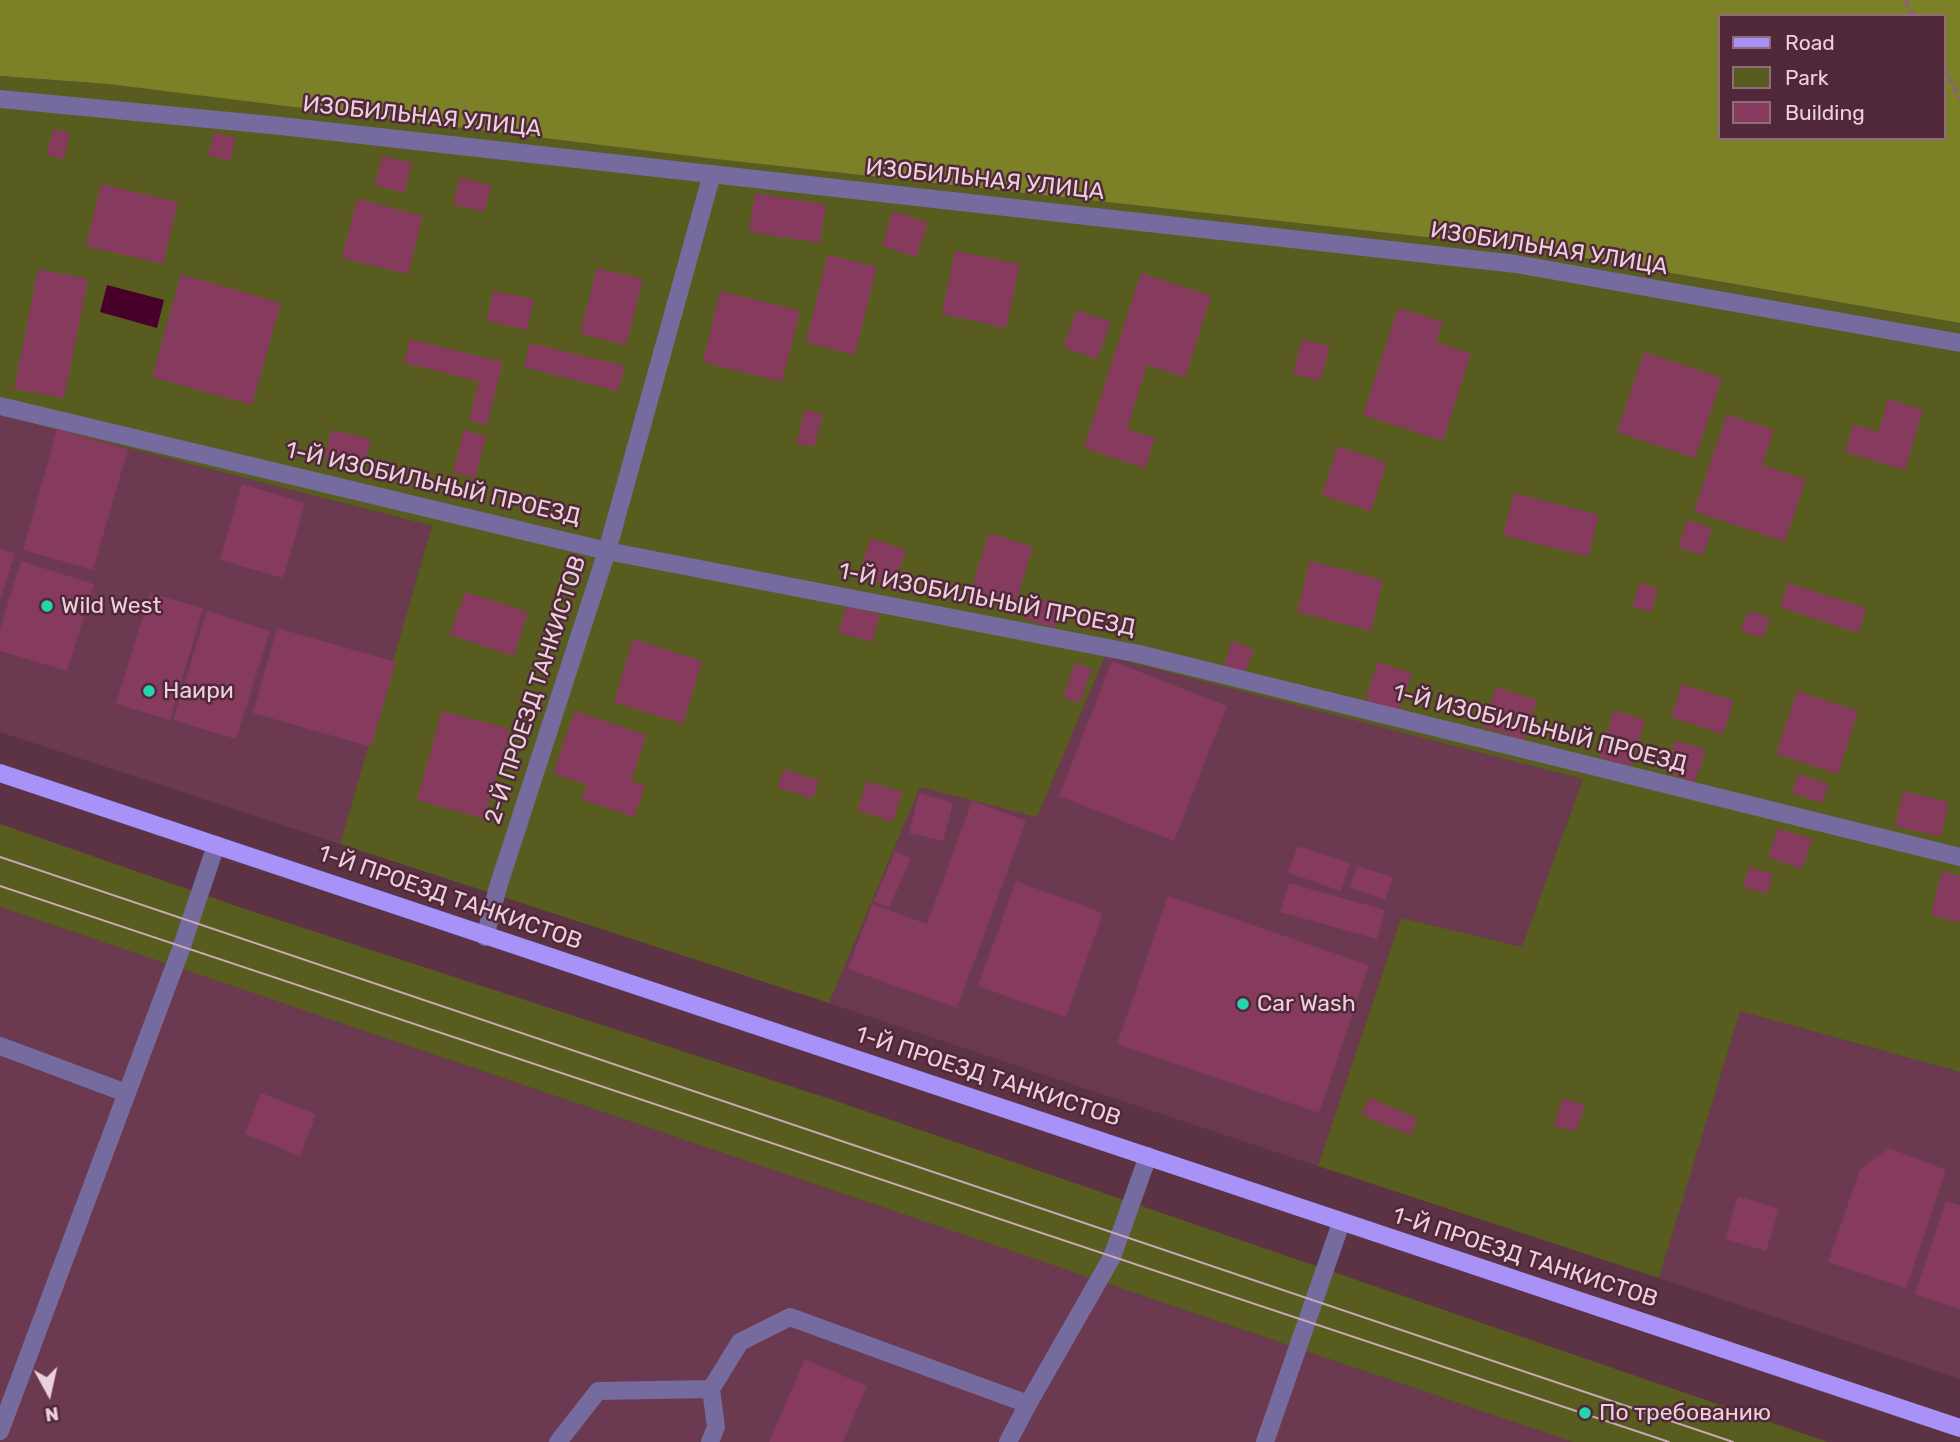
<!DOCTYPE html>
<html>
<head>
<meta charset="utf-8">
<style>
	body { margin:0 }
	#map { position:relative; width:1960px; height:1442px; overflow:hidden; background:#5c3245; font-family:Rubik,sans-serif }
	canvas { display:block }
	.legend { position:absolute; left:1718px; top:14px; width:228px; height:126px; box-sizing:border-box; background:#50283a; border:2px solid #8e6c7a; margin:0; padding:9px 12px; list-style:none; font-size:21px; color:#ecd1db }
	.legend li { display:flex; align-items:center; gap:14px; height:35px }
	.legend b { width:35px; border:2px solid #8e6c7a }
	.north { position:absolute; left:14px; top:1358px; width:70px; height:70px; -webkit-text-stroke:5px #50283a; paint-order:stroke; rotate:172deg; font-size:19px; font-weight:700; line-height:28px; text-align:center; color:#ecd1db }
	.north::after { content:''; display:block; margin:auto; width:24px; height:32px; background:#ecd1db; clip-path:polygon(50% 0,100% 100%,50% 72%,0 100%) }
</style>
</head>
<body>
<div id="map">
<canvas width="1960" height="1442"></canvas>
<ul class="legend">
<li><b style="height:9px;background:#a891f7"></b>Road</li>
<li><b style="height:19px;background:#585c1f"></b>Park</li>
<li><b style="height:19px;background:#853a5e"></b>Building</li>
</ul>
<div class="north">N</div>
</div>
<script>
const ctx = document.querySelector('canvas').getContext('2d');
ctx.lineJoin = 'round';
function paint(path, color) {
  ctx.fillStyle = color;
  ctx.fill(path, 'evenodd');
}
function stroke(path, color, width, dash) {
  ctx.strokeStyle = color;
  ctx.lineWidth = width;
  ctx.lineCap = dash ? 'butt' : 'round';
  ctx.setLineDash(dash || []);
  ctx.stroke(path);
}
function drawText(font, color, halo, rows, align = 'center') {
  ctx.font = font + ' Rubik,sans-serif';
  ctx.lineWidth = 5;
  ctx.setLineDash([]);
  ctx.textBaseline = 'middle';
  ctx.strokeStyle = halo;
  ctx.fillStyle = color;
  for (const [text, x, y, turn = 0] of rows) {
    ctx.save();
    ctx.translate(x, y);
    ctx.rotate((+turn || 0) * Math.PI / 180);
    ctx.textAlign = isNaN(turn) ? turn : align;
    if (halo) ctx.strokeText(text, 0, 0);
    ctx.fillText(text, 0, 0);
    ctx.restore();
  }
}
paint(new Path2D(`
	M0 415 432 526 340 844 0 732Z
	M1105 656 1583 778 1522 948 1401 918 1318 1166 829 1003 920 787 1037 816Z
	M0 907 1573 1442H0Z
	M1740 1011 1960 1072V1379L1659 1278Z`), '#6b3a50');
paint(new Path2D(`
	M0 76 108 84 1526 248 1960 323V1072L1740 1011 1659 1278 1318 1166 1401 918 1522 947 1583 779 1105 656 1037 817 920 787 829 1003 340 844 432 526 0 415Z
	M0 824 248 910 833 1100 1828 1442H1573L0 907Z`), '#585c1f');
paint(new Path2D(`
	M0 0H1960V323L1526 248 707 158 108 84 0 76ZM1720 16H1944V138H1720Z`), '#7c8127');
paint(new Path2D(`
	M107 285 164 300 157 328 100 312Z`), '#470029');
paint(new Path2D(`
	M53 129 70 133 64 159 47 155Z
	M214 133 236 138 230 161 208 155Z
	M382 156 412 163 404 193 375 185Z
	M460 177 491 185 484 212 453 204Z
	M101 184 178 202 163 264 86 246Z
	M755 193 826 205 820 243 749 232Z
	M357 199 423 216 408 274 342 258Z
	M893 211 928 223 916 257 882 246Z
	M955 251 1020 264 1006 328 942 314Z
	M828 255 877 267 855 355 806 342Z
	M597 268 643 279 626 345 580 334Z
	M38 269 88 279 64 398 14 389Z
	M1141 273 1211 296 1185 377 1147 365 1127 429 1155 438 1145 468 1084 448Z
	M181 274 281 303 252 405 152 377Z
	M493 291 534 299 527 330 487 321Z
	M720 291 800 311 782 382 703 362Z
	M1398 308 1443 322 1436 342 1471 354 1443 441 1363 415Z
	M1077 310 1111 322 1097 359 1063 347Z
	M410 339 503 362 487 425 469 420 479 381 404 363Z
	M1302 339 1330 346 1320 381 1293 374Z
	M530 343 625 366 618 391 524 367Z
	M1644 352 1722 378 1695 458 1617 432Z
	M1888 399 1923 410 1905 470 1845 452 1854 424 1878 432Z
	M805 410 823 414 814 447 796 443Z
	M1727 414 1774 430 1762 465 1806 479 1785 542 1694 511Z
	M57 429 128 449 93 570 23 550Z
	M332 430 371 439 364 468 324 458Z
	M464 430 486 436 475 478 453 472Z
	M1338 446 1387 463 1371 511 1322 495Z
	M242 484 305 503 283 578 220 560Z
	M1514 493 1599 515 1588 557 1503 535Z
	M1688 520 1712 528 1703 555 1678 547Z
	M989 533 1033 547 1014 607 970 593Z
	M871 538 906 550 893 588 858 576Z
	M0 549 15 553 1 598H0Z
	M21 561 94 584 67 671 0 651V629Z
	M1310 561 1383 580 1371 631 1297 612Z
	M1640 583 1658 589 1651 612 1632 606Z
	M1788 583 1866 608 1858 633 1780 607Z
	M465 592 528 612 514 656 450 635Z
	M150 593 203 608 170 720 116 704Z
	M1031 596 1062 606 1054 628 1024 619Z
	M847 605 880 615 872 642 838 632Z
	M207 611 270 631 236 739 173 720Z
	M1748 611 1770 618 1763 638 1741 631Z
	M277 628 396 662 371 747 253 713Z
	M633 639 702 661 683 724 614 702Z
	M1232 641 1254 649 1245 672 1224 665Z
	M1112 661 1227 706 1174 841 1059 796Z
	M1378 662 1412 673 1399 712 1365 700Z
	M1075 663 1092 669 1080 703 1063 697Z
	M1682 684 1734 701 1723 734 1671 717Z
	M1496 687 1537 700 1524 740 1483 727Z
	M1797 691 1858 711 1838 774 1776 754Z
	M1614 710 1645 720 1630 767 1599 757Z
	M442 711 510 729 484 819 417 800Z
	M575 711 646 735 631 781 645 786 634 817 581 799 587 785 553 773Z
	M1676 740 1706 750 1695 782 1666 772Z
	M784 769 819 781 813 799 777 787Z
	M1798 774 1829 784 1822 803 1792 793Z
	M867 781 902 792 893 822 857 810Z
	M1903 791 1949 802 1941 837 1895 826Z
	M919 793 953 803 943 841 909 833Z
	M972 801 1026 821 957 1008 848 969 872 904 927 924Z
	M1778 828 1812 839 1802 869 1768 857Z
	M1298 846 1350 863 1341 891 1288 873Z
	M895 851 911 858 889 908 874 901Z
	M1357 866 1393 877 1385 900 1350 888Z
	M1749 867 1773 874 1768 894 1743 887Z
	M1942 871 1960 876V922L1931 915Z
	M1016 881 1103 913 1066 1017 978 986Z
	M1289 883 1385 910 1377 939 1280 912Z
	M1168 896 1369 965 1319 1113 1117 1044Z
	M261 1093 316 1114 300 1156 245 1134Z
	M1369 1098 1417 1118 1411 1135 1362 1115Z
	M1563 1098 1585 1105 1576 1132 1554 1125Z
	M1889 1148 1946 1170 1906 1288 1828 1262 1860 1169Z
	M1738 1196 1779 1209 1766 1251 1725 1239Z
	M1946 1201 1960 1205V1309L1915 1294Z
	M805 1359 867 1386 843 1442H769Z`), '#853a5e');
stroke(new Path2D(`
	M1905 0 1914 16
	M1944 68 1960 99`), '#896474', 4.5, [7, 3.5]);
stroke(new Path2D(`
	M0 99 281 126 1516 264 1960 343
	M0 406 607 551 1139 654 1960 857
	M485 937 498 887 607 551 712 174
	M0 1046 126 1093
	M0 1431 181 949 216 845
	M558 1442 598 1391 711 1389 740 1342 790 1317 1028 1404 1112 1257 1148 1156
	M710 1442 716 1427 711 1389
	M1008 1442 1028 1404
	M1265 1442 1341 1223`), '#756b9e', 18);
stroke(new Path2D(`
	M0 773 1960 1428`), '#a891f7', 18);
stroke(new Path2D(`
	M0 857 1733 1442
	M0 886 1669 1442`), '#c8aab6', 2);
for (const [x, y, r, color] of [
	[47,606,7,"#26d5ae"],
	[149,691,7,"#26d5ae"],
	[1243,1004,7,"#26d5ae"],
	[1585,1413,7,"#26d5ae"]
]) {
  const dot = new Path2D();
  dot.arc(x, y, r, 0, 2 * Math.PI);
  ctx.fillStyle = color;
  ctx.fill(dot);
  stroke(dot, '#50283a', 2.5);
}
drawText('23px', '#ecd1db', '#50283a', [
	["ИЗОБИЛЬНАЯ УЛИЦА",422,117,6],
	["ИЗОБИЛЬНАЯ УЛИЦА",985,180,6],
	["ИЗОБИЛЬНАЯ УЛИЦА",1549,249,9],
	["1-Й ИЗОБИЛЬНЫЙ ПРОЕЗД",433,484,13],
	["1-Й ИЗОБИЛЬНЫЙ ПРОЕЗД",987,600,11],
	["2-Й ПРОЕЗД ТАНКИСТОВ",536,690,-72],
	["1-Й ИЗОБИЛЬНЫЙ ПРОЕЗД",1540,729,14],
	["1-Й ПРОЕЗД ТАНКИСТОВ",450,898,19],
	["1-Й ПРОЕЗД ТАНКИСТОВ",988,1077,18],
	["1-Й ПРОЕЗД ТАНКИСТОВ",1525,1258,18]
]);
drawText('23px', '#ecd1db', '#50283a', [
	["Wild West",61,606],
	["Наири",163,691],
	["Car Wash",1257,1004],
	["По требованию",1599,1413]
], 'left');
</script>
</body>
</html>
